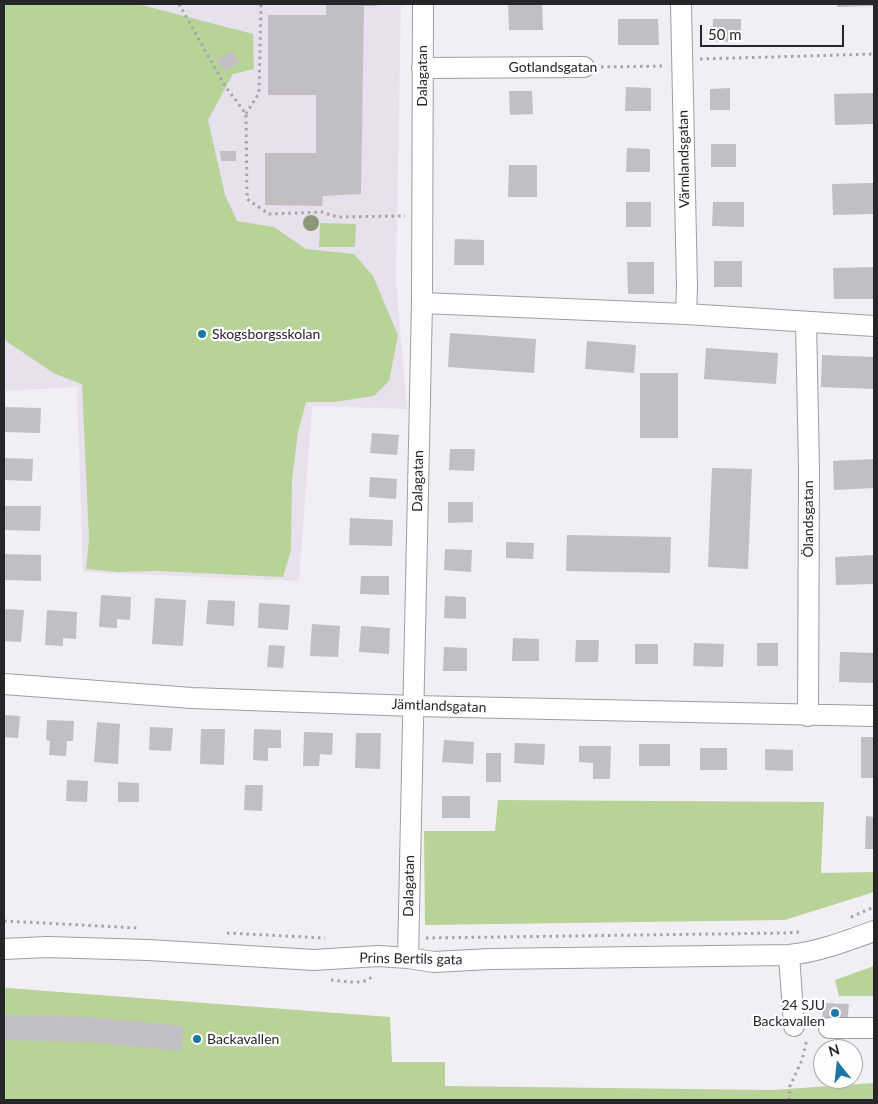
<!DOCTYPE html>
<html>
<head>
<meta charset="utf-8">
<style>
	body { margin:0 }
	#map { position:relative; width:878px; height:1104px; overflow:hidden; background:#f1eff4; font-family:Lato,sans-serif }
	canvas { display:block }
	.frame { position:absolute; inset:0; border:5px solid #262527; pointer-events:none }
	.north { position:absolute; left:813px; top:1039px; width:50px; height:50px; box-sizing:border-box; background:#fefeff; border:1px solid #a8a7a9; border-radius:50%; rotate:344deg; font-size:14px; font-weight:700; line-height:20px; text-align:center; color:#262527 }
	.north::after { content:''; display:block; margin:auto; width:18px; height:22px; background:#1d77a5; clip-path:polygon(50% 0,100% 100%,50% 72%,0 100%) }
	.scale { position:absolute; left:700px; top:25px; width:144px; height:22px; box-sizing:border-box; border:2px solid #262527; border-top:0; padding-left:6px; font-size:15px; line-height:18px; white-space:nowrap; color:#262527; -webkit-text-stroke:4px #fefeff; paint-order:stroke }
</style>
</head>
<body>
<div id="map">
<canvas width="878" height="1104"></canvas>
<div class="frame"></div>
<div class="north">N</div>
<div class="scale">50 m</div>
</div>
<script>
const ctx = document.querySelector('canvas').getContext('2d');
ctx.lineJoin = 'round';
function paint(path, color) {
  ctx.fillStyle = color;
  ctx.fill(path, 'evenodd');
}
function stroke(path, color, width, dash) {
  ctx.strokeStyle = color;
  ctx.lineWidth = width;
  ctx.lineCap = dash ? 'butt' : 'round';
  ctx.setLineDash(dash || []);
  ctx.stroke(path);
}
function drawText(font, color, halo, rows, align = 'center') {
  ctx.font = font + ' Lato,sans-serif';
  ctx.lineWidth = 4.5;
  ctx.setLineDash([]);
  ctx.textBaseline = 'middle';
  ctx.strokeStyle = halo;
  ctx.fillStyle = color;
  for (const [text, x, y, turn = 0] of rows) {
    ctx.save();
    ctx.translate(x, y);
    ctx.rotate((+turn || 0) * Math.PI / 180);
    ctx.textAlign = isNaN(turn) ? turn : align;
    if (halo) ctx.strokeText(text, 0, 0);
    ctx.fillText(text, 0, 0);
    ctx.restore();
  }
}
paint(new Path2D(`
	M4 4H401L396 281 407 409 312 406 299 581 83 572 77 387 4 391Z`), '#e6e1ed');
paint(new Path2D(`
	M4 4H138L253 34 254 69 233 74 208 120 225 195 237 221 274 227 306 249 354 254 373 276 398 335 389 381 374 396 334 402H306L298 432 292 480 291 550 283 577 158 571 118 572 86 569 89 539 82 384 55 374 6 341 4 334Z
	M320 223 356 224 355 247H319Z
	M498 800 824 802 821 873 874 872V892L785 920 425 925 424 831H495Z
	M874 966V996H839L835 980Z
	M7 988 390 1017 392 1062H445V1086L772 1090 874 1083V1100H4V989Z`), '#b8d398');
paint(new Path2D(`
	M326 4H377V6H364L361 194 323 196 322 206 265 205V153H316V95H268V15H326Z
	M508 4H542L543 30H509Z
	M837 4H874V6L837 7Z
	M618 19H658L659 45H618Z
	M713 19H741V42L712 41Z
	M233 51 239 63 224 71 217 59Z
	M626 87 651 88V111H625Z
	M730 88V110H710V89Z
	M509 91H532L533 114 510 115Z
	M874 93V124L835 125 834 94Z
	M711 144H736V167H711Z
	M627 148 650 149V172H626Z
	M220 151H236V161H221Z
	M509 165H537V197H508Z
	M874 183V214L833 215 832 184Z
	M626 202H651V227H626Z
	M713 202H744V227L712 226Z
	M455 239 484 240V265H454Z
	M714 261H742V287H714Z
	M627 262H654V294H628Z
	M874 267V299H834L833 268Z
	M450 333 536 339 534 373 448 367Z
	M587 341 636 345 634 373 585 369Z
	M706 348 778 353 776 384 704 379Z
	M822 355 874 357V389L821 387Z
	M640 373H678V438H640Z
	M4 407 41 408 40 433 4 432Z
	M372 433 399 435 397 455 370 453Z
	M450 449H475L474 471 449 470Z
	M5 458 33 459 32 481 4 480Z
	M874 459V488L834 490 833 461Z
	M712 468 752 469 748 569 708 567Z
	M370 477 397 479 396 499 369 497Z
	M448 502H473V522L448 523Z
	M4 506H41L40 531 4 530Z
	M350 518 393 520 392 546 349 545Z
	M567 535 671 537 670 573 566 571Z
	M506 542 534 543 533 559 506 558Z
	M445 549 472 550 471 572 444 570Z
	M4 554 41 555V581L4 580Z
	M874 555V584L836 585 835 557Z
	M361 576H389V595L360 594Z
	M101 595 131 597 130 620 117 619V628L99 627Z
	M445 596 466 597V619L444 618Z
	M155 598 186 600 183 646 152 644Z
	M208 600 235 601 234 626 206 624Z
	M259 603 290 605 288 630 258 628Z
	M4 609 24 610 21 642 4 641Z
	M47 610 77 612 76 639 63 638V646L45 645Z
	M312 624 340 626 338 657 310 656Z
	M361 626 390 628 389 654 359 652Z
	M513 638 539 639V661H512Z
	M576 640H599L598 662H575Z
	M694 643 724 644 723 667 693 666Z
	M757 643H778V666H757Z
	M635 644H658V664H635Z
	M269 645 285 646 283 668 267 667Z
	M444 647 467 648V671H443Z
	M840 652 874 653V683L839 682Z
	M4 715 20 716 18 738 4 737Z
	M47 720 74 721 73 741H67L66 756 49 755 50 741 46 740Z
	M97 722 120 724 118 764 94 762Z
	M150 727 173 728 171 751 149 750Z
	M201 729H225L224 765 200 764Z
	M254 729 281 730V748H268V761L253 760Z
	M304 732 333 733 332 755 320 754 319 766H303Z
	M356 733H381L380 769 355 768Z
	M861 737H874V778H861Z
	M444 740 474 742 473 764 442 762Z
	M515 743 545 744 544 765 514 763Z
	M639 744H670V766H639Z
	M579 746H611L610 779H593V763L579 762Z
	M700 748H727V770H700Z
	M765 749 793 750V771L765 770Z
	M486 753H501V782H486Z
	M67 780 88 781 87 802 66 801Z
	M118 782 139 783V802H118Z
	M245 785H263L262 811 244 810Z
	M442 796H470V818H442Z
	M866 816 874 817V849H865Z
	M823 1003 849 1004 847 1024 822 1022Z
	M4 1015 91 1017 184 1026 181 1051 88 1042 4 1040Z`), '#c1bfc3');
const minor = new Path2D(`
	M681 4 687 287 686 314
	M422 68 584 67
	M422 303 686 314 874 326
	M806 322 809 468 808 716
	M4 684 192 698 414 706 874 716
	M4 949 47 947 148 950 314 960 378 956 408 958 434 962 490 959 789 955C818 952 847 941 874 931
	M789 955 794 1026
	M408 958 422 303 423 4
	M829 1028H874`);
stroke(minor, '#9f9da1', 22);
stroke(new Path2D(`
	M179 4 225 86 246 114 247 199 269 214 322 212 337 217 405 216
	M700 59 874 54
	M601 67 665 66
	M246 114 259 93 261 4
	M851 917 874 907
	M4 921 138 928
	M227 933 325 938
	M426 938 784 933 800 932
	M331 980C345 981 363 986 373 976
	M789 1100 790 1086 802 1060 807 1039`), '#a6a4a8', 3, [2.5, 4]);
stroke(minor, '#fff', 20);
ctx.fillStyle = '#8c9878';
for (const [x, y] of [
	[311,223]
]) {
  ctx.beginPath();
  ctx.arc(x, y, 8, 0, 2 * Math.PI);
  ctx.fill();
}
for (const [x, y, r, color] of [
	[202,334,5,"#1d77a5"],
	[835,1013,5,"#1d77a5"],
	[197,1039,5,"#1d77a5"]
]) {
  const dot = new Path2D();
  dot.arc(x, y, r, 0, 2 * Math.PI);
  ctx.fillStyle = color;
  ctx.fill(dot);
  stroke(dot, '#fefeff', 2);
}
drawText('14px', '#262527', '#fefeff', [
	["Gotlandsgatan",553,67],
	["Dalagatan",422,76,-90],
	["Värmlandsgatan",684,159,-91],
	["Dalagatan",418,481,-89],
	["Ölandsgatan",808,519,-90],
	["Jämtlandsgatan",439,706,2],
	["Dalagatan",409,886,-89],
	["Prins Bertils gata",411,959,1]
]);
drawText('14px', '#262527', '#fefeff', [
	["Skogsborgsskolan",212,334],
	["24 SJU",825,1005,"right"],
	["Backavallen",825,1021,"right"],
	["Backavallen",207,1039]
], 'left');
</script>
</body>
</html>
